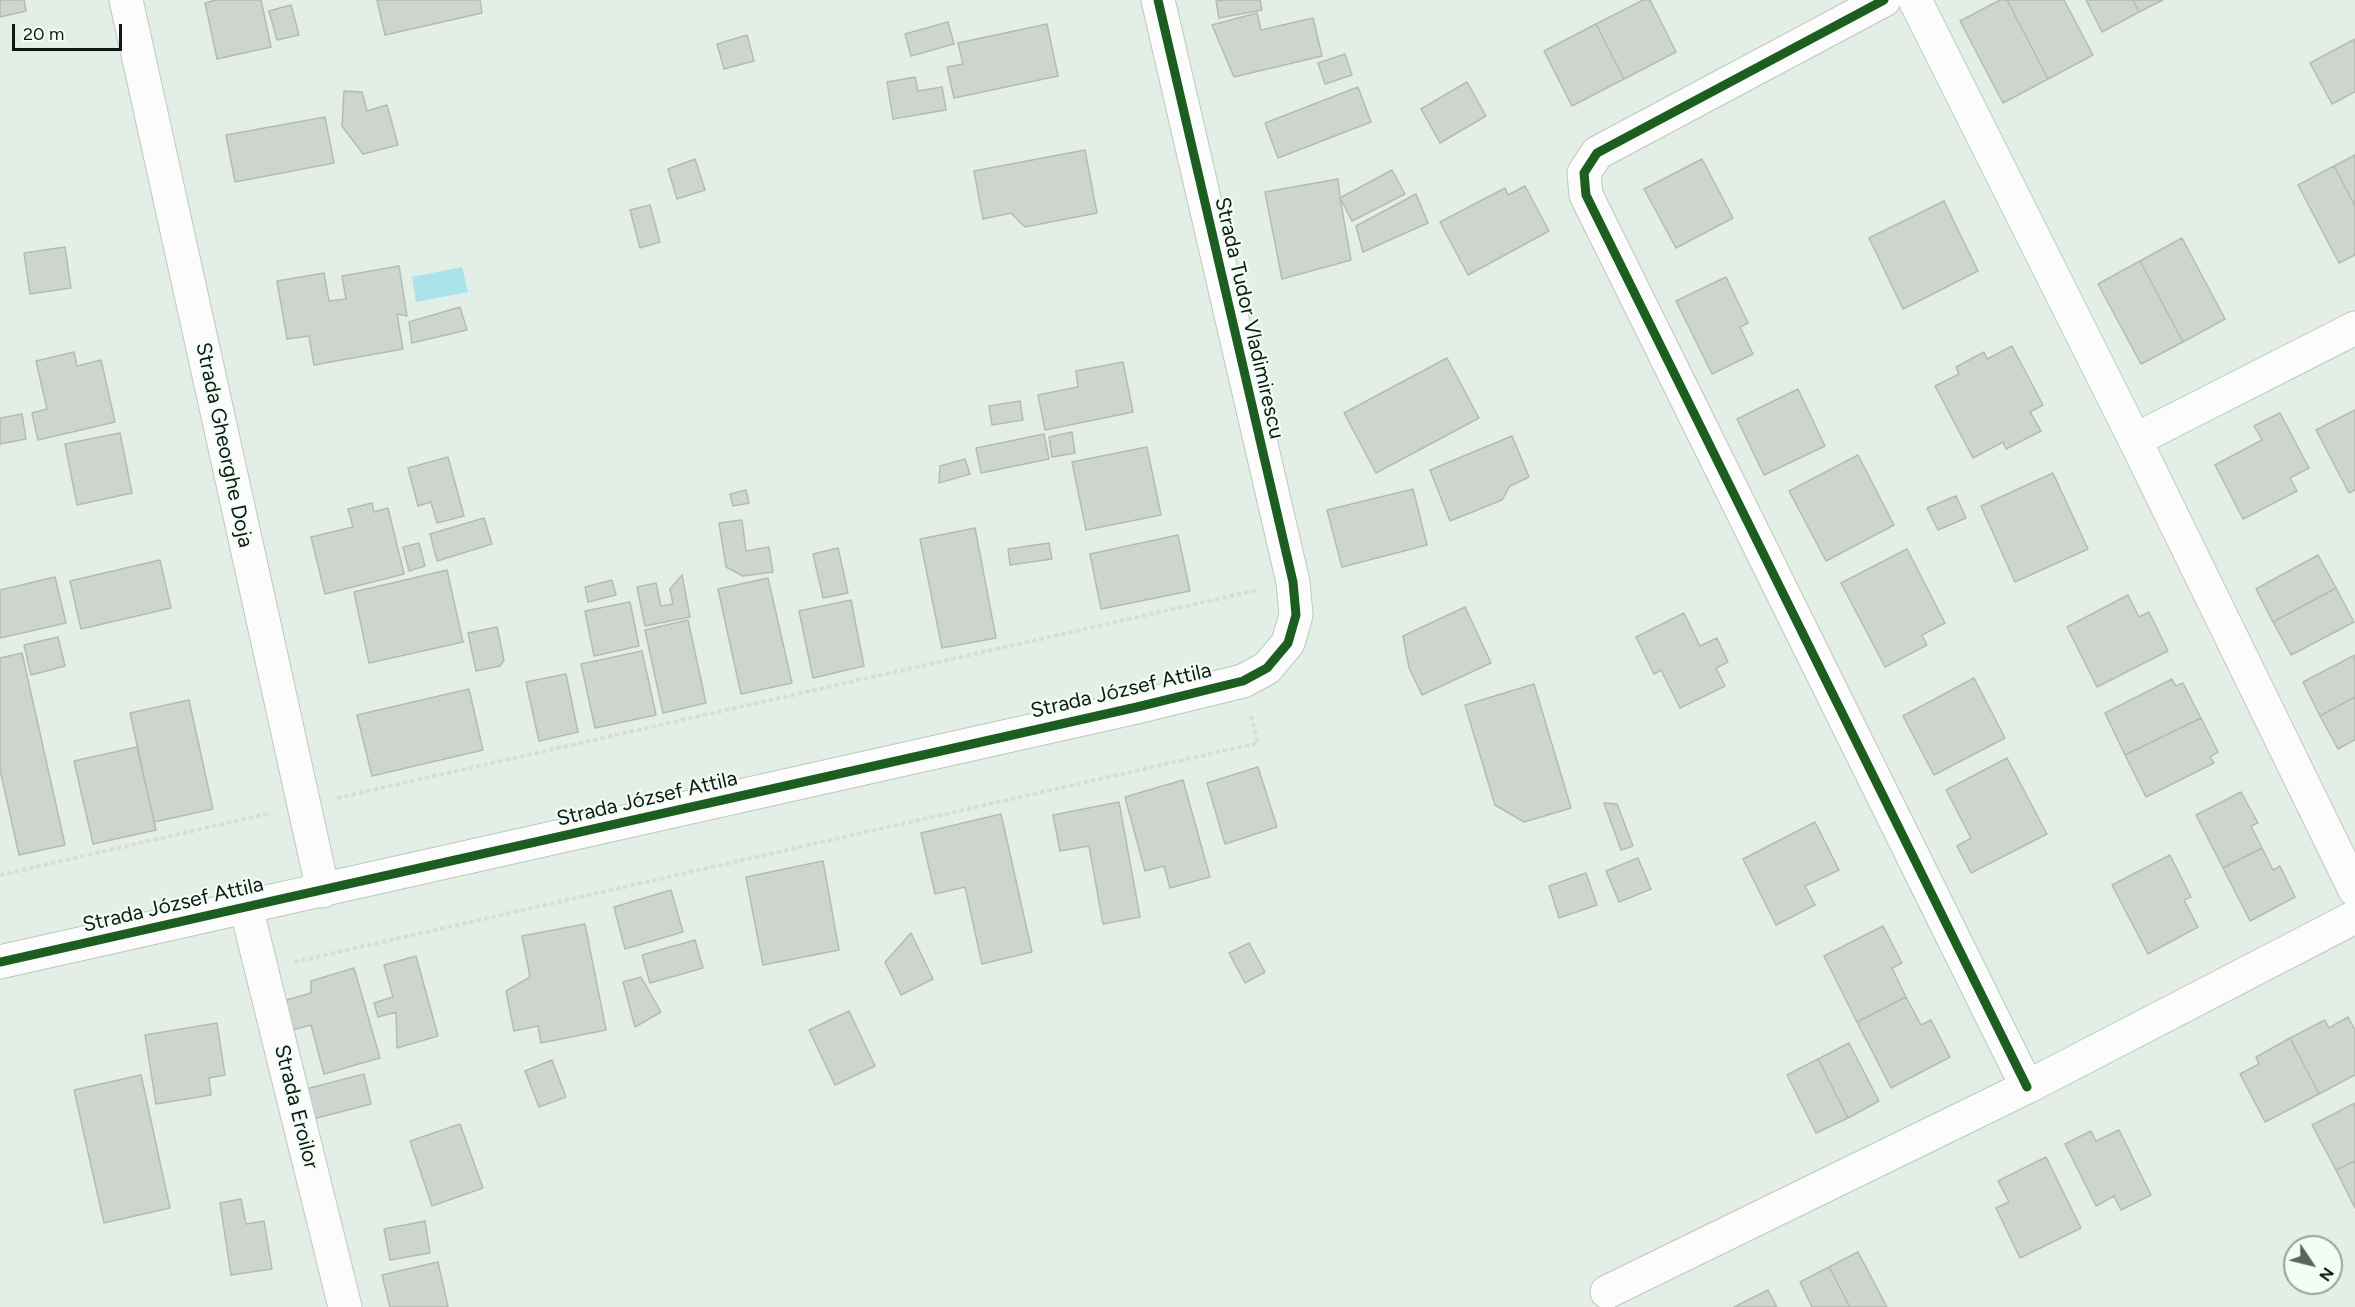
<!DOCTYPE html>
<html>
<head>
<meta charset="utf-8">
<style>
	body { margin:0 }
	#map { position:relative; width:2355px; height:1307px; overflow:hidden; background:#e3eee6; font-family:Figtree,sans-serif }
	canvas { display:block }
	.north { position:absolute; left:2283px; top:1235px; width:60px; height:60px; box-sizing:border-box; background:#f1fef5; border:2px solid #97a29b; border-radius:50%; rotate:125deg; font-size:16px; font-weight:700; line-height:24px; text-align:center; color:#111813 }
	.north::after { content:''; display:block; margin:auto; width:21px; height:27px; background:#5a635d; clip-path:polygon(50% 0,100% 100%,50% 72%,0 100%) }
	.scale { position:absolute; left:12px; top:24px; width:110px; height:27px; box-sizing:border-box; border:3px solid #111813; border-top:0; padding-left:8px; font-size:18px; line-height:21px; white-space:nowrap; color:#111813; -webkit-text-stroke:4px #f1fef5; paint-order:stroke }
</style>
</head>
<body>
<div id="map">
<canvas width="2355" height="1307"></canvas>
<div class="north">N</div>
<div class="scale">20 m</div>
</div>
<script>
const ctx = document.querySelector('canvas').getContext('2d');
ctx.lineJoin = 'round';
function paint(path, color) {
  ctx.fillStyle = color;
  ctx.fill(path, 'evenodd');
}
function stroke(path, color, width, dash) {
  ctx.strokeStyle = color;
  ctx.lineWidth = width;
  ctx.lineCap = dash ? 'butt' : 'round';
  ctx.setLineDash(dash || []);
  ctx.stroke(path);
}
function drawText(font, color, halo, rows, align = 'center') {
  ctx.font = font + ' Figtree,sans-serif';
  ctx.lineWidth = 4.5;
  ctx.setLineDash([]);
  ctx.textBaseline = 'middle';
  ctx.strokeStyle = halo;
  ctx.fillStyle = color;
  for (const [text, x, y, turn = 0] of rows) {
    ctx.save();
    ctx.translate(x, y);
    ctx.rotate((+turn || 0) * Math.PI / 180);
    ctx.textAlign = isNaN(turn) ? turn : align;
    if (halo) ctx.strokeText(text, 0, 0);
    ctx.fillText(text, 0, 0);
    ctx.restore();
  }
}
paint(new Path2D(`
	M462 267 468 292 416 302 412 277Z`), '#aae3eb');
const building = new Path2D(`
	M0 0H24L26 11 0 17Z
	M216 0H261L271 47 217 59 205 3Z
	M377 0H480L482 13 385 35Z
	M1224 0H1260L1262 10 1219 18 1216 1Z
	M1643 0H1650L1676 52 1624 79 1596 24Z
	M2000 0H2007L2048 79 2003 103 1960 21Z
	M2007 0H2064L2093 55 2048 79Z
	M2086 0H2133L2139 12 2102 32Z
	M2133 0H2163L2139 12Z
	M291 5 299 35 277 40 269 11Z
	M1257 13 1261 30 1313 18 1322 56 1234 77 1212 25Z
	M948 22 954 44 911 56 905 34Z
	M1047 24 1058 76 954 98 947 67 963 64 958 43Z
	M1596 24 1624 79 1572 106 1544 51Z
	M747 35 754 61 724 69 717 44Z
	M2355 39V92L2332 104 2310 63Z
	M1345 54 1352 75 1325 84 1318 63Z
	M915 77 918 91 942 87 946 110 893 119 887 82Z
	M1467 82 1486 116 1440 143 1421 109Z
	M1358 87 1371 122 1278 158 1265 123Z
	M344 91 362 92 367 111 387 105 398 145 363 154 342 126Z
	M325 117 334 163 235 182 226 135Z
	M1085 150 1097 213 1025 227 1011 213 983 219 974 171Z
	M2355 155V206L2334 166Z
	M695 159 705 190 677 199 668 169Z
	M1702 159 1733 218 1676 248 1644 189Z
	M2334 166 2355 206V255L2339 263 2298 185Z
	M1392 170 1405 194 1352 221 1340 198Z
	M1338 179 1340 198 1351 260 1282 279 1265 192Z
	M1525 186 1549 231 1468 275 1440 222 1505 188 1508 195Z
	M1416 194 1428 223 1363 252 1356 226Z
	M1944 201 1978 271 1903 309 1869 238Z
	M650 205 660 242 640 248 630 210Z
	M2182 238 2225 319 2183 342 2140 261Z
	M65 247 71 288 30 294 24 253Z
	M2140 261 2183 342 2141 364 2098 284Z
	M399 266 407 316 397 314 403 349 314 365 309 336 287 339 277 281 324 273 329 301 346 299 342 276Z
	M1726 277 1748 323 1740 327 1753 354 1712 374 1676 301Z
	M460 307 467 330 412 343 409 322Z
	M2012 346 2043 405 2030 412 2041 431 2006 449 2003 442 1973 458 1935 386 1959 374 1956 367 1984 352 1987 359Z
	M74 352 77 366 101 360 115 422 38 440 32 413 47 409 36 361Z
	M1447 358 1479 418 1376 473 1344 413Z
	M1123 362 1133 412 1045 430 1038 395 1078 387 1076 371Z
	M1798 389 1825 446 1764 475 1737 419Z
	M1020 401 1023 420 992 425 989 406Z
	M2355 410V490L2349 493 2316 430Z
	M2280 413 2309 468 2290 478 2297 491 2243 519 2215 465 2262 440 2254 426Z
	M22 414 26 439 0 444V418Z
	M1072 432 1075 453 1052 457 1049 437Z
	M120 433 132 493 77 505 65 444Z
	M1044 434 1049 459 981 473 976 448Z
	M1512 436 1529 477 1510 486 1502 500 1450 521 1430 470Z
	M1147 447 1161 515 1086 530 1072 462Z
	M1858 455 1894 525 1826 561 1789 491Z
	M448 457 464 516 437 523 431 502 418 506 408 468Z
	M965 459 970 474 939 483 940 466Z
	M2053 473 2088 549 2015 582 1981 506Z
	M1413 489 1427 545 1342 567 1327 510Z
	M746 490 749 503 733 506 730 494Z
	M1956 496 1966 518 1938 530 1927 508Z
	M372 503 374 512 388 508 404 574 325 594 311 537 353 527 348 509Z
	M484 518 492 544 437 561 430 534Z
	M742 520 746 551 769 547 773 572 743 576 726 567 719 523Z
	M975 528 996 638 942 648 920 539Z
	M1178 535 1190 591 1101 609 1090 554Z
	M419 543 425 566 409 571 403 547Z
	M1049 543 1052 559 1010 565 1008 549Z
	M838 548 848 593 823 598 813 554Z
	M1907 549 1945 623 1922 635 1927 645 1885 667 1841 583Z
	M2318 555 2336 588 2273 622 2256 589Z
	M160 560 171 608 81 629 70 581Z
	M447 570 463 642 369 663 354 592Z
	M682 575 690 617 645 626 637 587 656 583 661 606 673 604 670 589Z
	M55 577 66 623 0 638V590Z
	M768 578 792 683 741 694 718 589Z
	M612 580 616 595 588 602 585 587Z
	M2336 588 2354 622 2291 655 2273 622Z
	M2128 595 2139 617 2149 612 2168 651 2097 687 2067 627Z
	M851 600 864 666 813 678 799 611Z
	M630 602 639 646 594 656 585 611Z
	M1465 607 1491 663 1422 695 1409 668 1403 636Z
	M1684 613 1700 646 1717 638 1728 662 1716 668 1725 686 1680 708 1661 670 1654 674 1636 637Z
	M688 620 706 703 663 713 645 630Z
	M497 627 504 660 500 666 476 671 468 633Z
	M58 637 65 666 31 675 24 645Z
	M642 651 656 715 595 728 581 664Z
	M22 653 65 845 19 855 0 770V658Z
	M2355 655V697L2320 716 2303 682Z
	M566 674 578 732 539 741 526 682Z
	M1974 678 2005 738 1934 775 1903 716Z
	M2172 679 2176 686 2183 683 2201 718 2125 755 2105 713Z
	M1534 684 1571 808 1524 822 1495 805 1465 705Z
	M469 689 483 750 372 776 357 715Z
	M2355 697V740L2338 749 2320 716Z
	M189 700 213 809 154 822 130 713Z
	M2201 718 2218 752 2210 757 2214 763 2146 797 2125 755Z
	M137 747 156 830 93 844 74 761Z
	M2007 758 2047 834 1971 873 1957 846 1971 838 1946 790Z
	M1258 767 1277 827 1225 844 1207 783Z
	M1183 780 1210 877 1170 888 1164 866 1145 871 1125 797Z
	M2241 792 2258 823 2251 826 2262 848 2223 868 2196 815Z
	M1119 802 1140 917 1103 924 1089 846 1060 851 1053 815Z
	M1604 803 1617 804 1633 846 1621 850Z
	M1001 814 1032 952 982 964 965 887 935 894 921 833Z
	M1815 822 1839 870 1805 886 1815 905 1776 925 1743 859Z
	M2262 848 2273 870 2280 866 2295 897 2250 921 2223 868Z
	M2170 855 2191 897 2184 900 2198 927 2148 954 2112 885Z
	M1638 858 1651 889 1619 902 1606 871Z
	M823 861 839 950 763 965 746 877Z
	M1586 873 1597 905 1559 918 1549 886Z
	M671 890 683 932 625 949 614 907Z
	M585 924 606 1030 541 1043 538 1026 514 1031 506 991 530 977 522 936Z
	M1883 926 1902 963 1892 968 1906 997 1857 1022 1824 956Z
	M911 933 933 979 901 995 885 962Z
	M695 940 703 968 650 983 642 955Z
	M1249 943 1265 972 1245 983 1229 953Z
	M416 956 438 1036 397 1048 396 1012 378 1017 374 1003 393 997 384 965Z
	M354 968 380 1058 324 1074 311 1025 285 1032 276 1003 311 993V981Z
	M641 977 661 1012 635 1027 623 982Z
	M1906 997 1921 1025 1931 1020 1950 1057 1891 1088 1857 1022Z
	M849 1011 875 1066 835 1085 809 1030Z
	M2348 1017 2355 1030V1075L2319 1094 2290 1038 2325 1020 2329 1028Z
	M217 1023 225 1075 209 1078 211 1095 156 1104 145 1035Z
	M2290 1038 2319 1094 2265 1122 2240 1074 2259 1064 2256 1057Z
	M1849 1043 1879 1101 1848 1118 1818 1059Z
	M1818 1059 1848 1118 1816 1133 1787 1075Z
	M552 1060 566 1097 539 1107 525 1071Z
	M364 1074 371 1104 309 1120 302 1090Z
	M141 1075 170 1208 104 1223 74 1090Z
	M2355 1103V1161L2336 1170 2312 1125Z
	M460 1124 483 1188 432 1206 410 1141Z
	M2119 1130 2151 1195 2121 1210 2114 1196 2096 1206 2065 1144 2091 1131 2096 1141Z
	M2046 1157 2081 1228 2020 1258 1996 1208 2009 1202 1998 1181Z
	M2355 1161V1208L2336 1170Z
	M241 1199 246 1224 264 1221 272 1269 231 1275 220 1203Z
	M425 1221 430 1253 390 1260 384 1229Z
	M1858 1252 1887 1307H1850L1829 1267Z
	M438 1262 448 1307H390L382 1275Z
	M1829 1267 1850 1307H1812L1800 1282Z
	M1768 1290 1777 1307H1734Z`);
paint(building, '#ced5ce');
stroke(building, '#b5bbb4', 1.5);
const minor = new Path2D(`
	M126 0 323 891
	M1884 0 1597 153 1584 173 1586 195 2027 1087
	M1915 0 2135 440 2355 890
	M2135 440 2355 328
	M246 907 345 1307
	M0 962 1137 707 1243 681 1267 668 1288 643 1296 615 1293 582 1158 0
	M1607 1292 2027 1087 2355 917`);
stroke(minor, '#bec7c1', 35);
stroke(new Path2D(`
	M337 798 1257 590
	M0 875 271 813
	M294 962 1258 743 1251 716`), '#d9dcda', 4, [4.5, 3]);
stroke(minor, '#fbfcfb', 33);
stroke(new Path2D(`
	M1884 0 1597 153 1584 173 1586 195 2027 1087
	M0 962 1137 707 1243 681 1267 668 1288 643 1296 615 1293 582 1158 0`), '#1b5e20', 9);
drawText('21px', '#111813', '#f1fef5', [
	["Strada Tudor Vladimirescu",1249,318,77],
	["Strada Gheorghe Doja",224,445,78],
	["Strada József Attila",1121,691,-13],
	["Strada József Attila",647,799,-13],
	["Strada József Attila",173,905,-13],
	["Strada Eroilor",296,1107,76]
]);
</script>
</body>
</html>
